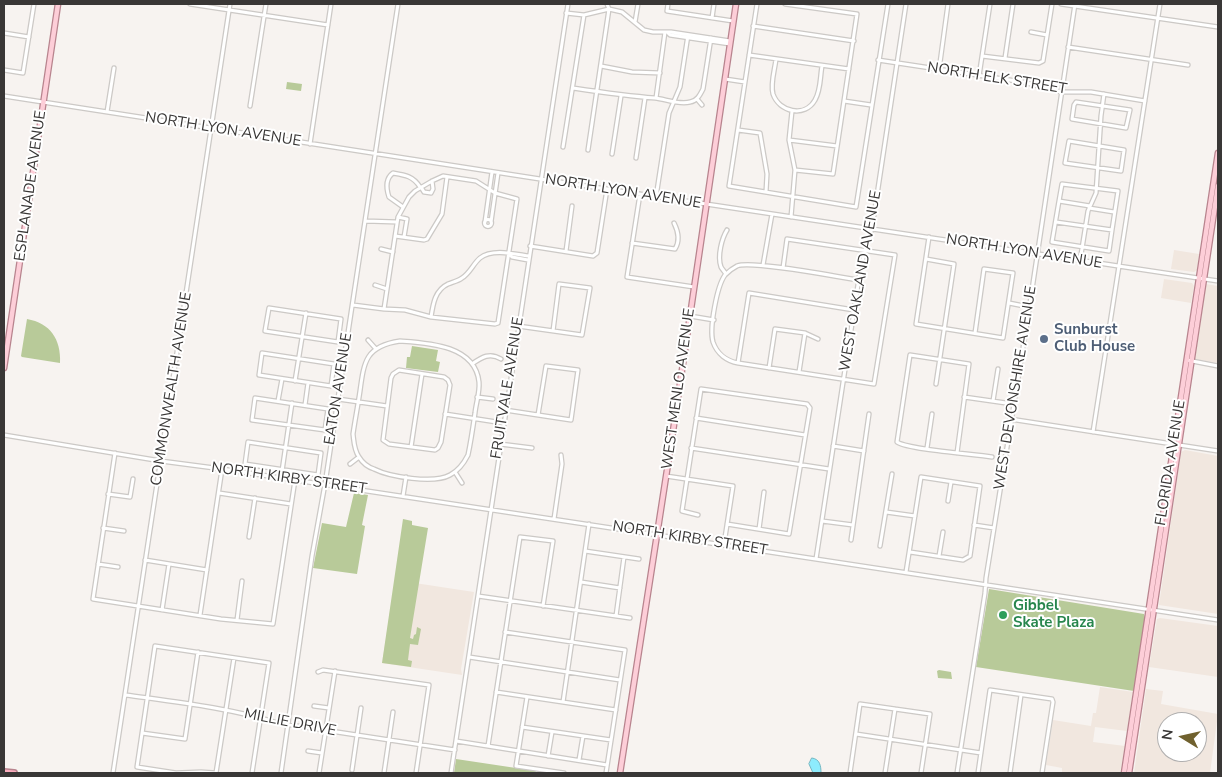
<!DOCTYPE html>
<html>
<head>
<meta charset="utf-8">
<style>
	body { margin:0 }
	#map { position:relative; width:1222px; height:777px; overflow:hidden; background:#f7f3f0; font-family:"Nunito Sans",sans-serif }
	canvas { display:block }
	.frame { position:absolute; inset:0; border:5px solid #393736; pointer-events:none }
	.north { position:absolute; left:1157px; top:712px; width:50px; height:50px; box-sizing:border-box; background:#fff; border:1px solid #b0afaf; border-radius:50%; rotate:279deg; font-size:14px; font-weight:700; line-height:20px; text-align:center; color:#393736 }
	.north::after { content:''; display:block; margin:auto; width:18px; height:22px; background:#70612e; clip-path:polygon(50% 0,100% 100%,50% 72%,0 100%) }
</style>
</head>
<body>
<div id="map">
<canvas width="1222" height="777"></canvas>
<div class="frame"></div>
<div class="north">N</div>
</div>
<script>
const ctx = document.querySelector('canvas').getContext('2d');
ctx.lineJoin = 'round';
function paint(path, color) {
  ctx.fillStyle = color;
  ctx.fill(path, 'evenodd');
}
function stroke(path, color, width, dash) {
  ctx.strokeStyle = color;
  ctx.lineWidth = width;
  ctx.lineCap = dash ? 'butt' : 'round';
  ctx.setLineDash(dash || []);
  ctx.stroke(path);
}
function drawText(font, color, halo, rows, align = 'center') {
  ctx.font = font + ' "Nunito Sans",sans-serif';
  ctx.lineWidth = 4;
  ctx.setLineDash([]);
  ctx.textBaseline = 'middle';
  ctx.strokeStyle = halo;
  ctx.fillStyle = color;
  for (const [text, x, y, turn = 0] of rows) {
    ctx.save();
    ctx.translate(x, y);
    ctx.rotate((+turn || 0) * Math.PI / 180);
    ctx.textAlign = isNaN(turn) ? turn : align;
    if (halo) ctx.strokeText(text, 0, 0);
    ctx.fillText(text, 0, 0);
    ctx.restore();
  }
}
paint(new Path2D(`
	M1174 250 1199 254 1197 270 1194 272 1171 269Z
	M1164 279 1192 283 1194 286 1191 303 1161 298Z
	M1206 284 1218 286V363L1195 359Z
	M1185 450 1218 456V614L1159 605 1181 452Z
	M395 580 474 592 461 669 462 675 382 663Z
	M1160 618 1218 626V677L1149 667 1157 619Z
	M1100 687 1133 692 1127 731 1095 727 1093 742 1125 746 1120 773H1062V768L1046 765 1053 720 1091 726 1093 713H1096Z
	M1146 689 1163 691 1161 704 1218 714 1210 773H1134ZM1167 722H1197V752H1167Z`), '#f1e7df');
paint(new Path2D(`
	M287 82 302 84 301 91 286 89Z
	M27 319C50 323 61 339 60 363L22 357 21 356Z
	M412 346 438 350 436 361 440 362 438 372 406 368 407 357H410Z
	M354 493 368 495 362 525 365 526 357 574 313 568 322 523 346 527Z
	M403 519 412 521V525L428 528 410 638 413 639 414 635 416 634 417 627 421 629 418 645 410 644 408 660 412 661 411 667 382 663Z
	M989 589 1144 614 1145 618 1134 691 976 667Z
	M939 670 951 672 952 679 938 678 937 671Z
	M456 759 536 771 535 773H454Z`), '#b8ca99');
const water = new Path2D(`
	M812 758C820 759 821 766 821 773H813L809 764Z`);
paint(water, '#8decfd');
stroke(water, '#74b6c1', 1);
const minor = new Path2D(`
	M190 4 328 25
	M668 4 667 11 733 21
	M757 4 729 186 856 207 888 4
	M785 4 857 14 833 174 795 170
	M1061 4 1218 27
	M566 13 584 15 609 9 622 12 644 30 653 32H671L730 41
	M712 18 714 4
	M635 22 638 4
	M753 26 854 41
	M1031 32 1047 35
	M4 33 29 37
	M668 33 670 35 730 44
	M1068 47 1188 65
	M749 55 849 69
	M982 56 1039 63 1043 61 1052 4
	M1005 58 1013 4
	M776 59C775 69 770 84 773 94 779 112 805 118 815 100 821 90 820 77 822 66
	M878 60 1023 82 1061 92H1091L1145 101
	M601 66 632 72 660 73
	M4 70 23 73 34 4
	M939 70 948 4
	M979 76 990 4
	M725 79 745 82
	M573 88C600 92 627 96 655 98 665 99 679 105 690 102 697 101 700 95 703 89L711 38
	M4 96 540 179 1218 281
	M656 98 665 32
	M697 99 702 105
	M844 101 871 105
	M1076 102 1130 110 1126 128 1072 119 1074 105Z
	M250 106 266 4
	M107 112 114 68
	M738 130 760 133 767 174 766 192
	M789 140 837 146
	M1069 141 1124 150 1121 171 1065 163Z
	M310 144 331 4
	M563 147 584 15
	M588 150 609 9 607 4
	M612 154 621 96
	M636 158 645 98
	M421 187 424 192 431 193 433 189 432 181
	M640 194 627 277 694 287
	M656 197 669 113 680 87 688 35
	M1090 206 1059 201 1062 184 1118 191 1112 230
	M403 207 389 197C386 188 385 179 393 173 405 175 413 176 420 187
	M1089 208 1114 212
	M398 217 407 219 404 237
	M791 217 795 170 789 140 792 111
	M484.5 223a3.5 3.5 0 1 1 7 0a3.5 3.5 0 1 1-7 0Z
	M366 221 397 222
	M485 222 492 172
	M491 222 498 173
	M1056 222 1112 230 1109 251 1052 242 1059 201
	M395 236 424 240 427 239 442 214 447 177
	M929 237 916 324 1003 338 1013 273 984 269 975 333
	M632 243 675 249C680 241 678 231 674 223
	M530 246 593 256 597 253 607 189
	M381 249 393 252
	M566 251 572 206
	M510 255 512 257 528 260
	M926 259 954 264 936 384
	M1080 261 1088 211 1096 193 1101 116 1104 94
	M763 265 772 214
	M783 268 787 239 895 255 874 384 738 363C727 361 717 354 713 342 709 328 717 286 725 275 728 272 733 268 737 266 752 260 837 277 858 280
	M726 274C724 271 722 269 721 267 717 256 722 238 727 230
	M375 285 387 289
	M1009 303 1029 307
	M353 305 384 309 405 310 431 317 495 324 498 323 517 199 495 193 476 181 443 176 432 181 415 191 409 197 398 217 384 309
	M269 308 341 319 338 342 265 331Z
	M690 316 714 320
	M431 317C433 304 435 290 448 284 453 282 458 281 462 278 470 273 473 264 480 258 492 248 515 254 529 256
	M518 326 582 335 590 288 559 284 553 331
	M368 340 376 349
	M400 341C428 343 475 345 479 382 480 392 476 403 475 413 473 427 471 441 468 455 464 463 458 471 450 475 434 484 390 477 374 469 368 467 362 462 359 457 354 450 354 442 353 434 355 420 358 405 360 391 364 361 366 346 400 341Z
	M262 353 334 364 331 386 259 375Z
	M1187 360 1218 366
	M738 363 749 293 854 310
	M472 364C482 357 490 352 501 359
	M769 368 775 329 805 333 818 339
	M399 370 444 377 448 380 450 385 441 442 438 448 435 450 389 444 383 440 391 378 393 374Z
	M799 372 805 333
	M295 381 306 313
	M477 397 493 399
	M964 397 1013 404
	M255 398 328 409 325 430 252 420Z
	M338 399 387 406
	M278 401 282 379
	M993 401 998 369
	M305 405 308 383
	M505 410 571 420 578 370 546 366 538 415
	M445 414 503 423
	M696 418 805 435
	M1010 419 1218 451
	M1093 432 1160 4
	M4 435 161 461 222 469 1218 620
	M248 442 321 453 318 475 245 464Z
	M500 444 532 448
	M833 446 864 451
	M411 447 422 374
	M691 448 829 469
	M927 448 932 414
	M115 453 93 599 221 619 273 624 295 480
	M957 453 969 364 910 355 897 442C909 450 974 454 992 457
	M350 464 359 457
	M455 472 462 483
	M666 476 733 486 724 544
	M281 478 292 403
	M219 493 291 504
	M108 494 130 497 133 479
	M403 496 406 477
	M948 501 951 482
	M886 512 915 516
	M698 515 682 511 701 389 807 404 810 408 789 534 727 524
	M554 519 562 464 561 455
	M822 521 853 525
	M974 525 994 528
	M103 528 124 531
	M759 529 764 492
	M249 537 255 498
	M851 540 869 414
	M880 546 892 474
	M585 551 639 559
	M939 556 943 532
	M816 559 861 265 872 228 906 4
	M145 560 207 570
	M98 564 118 567
	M906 572 921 477 980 486 970 556 963 560 910 552
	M581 582 620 588
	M478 596 630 618
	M162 610 169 564
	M200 615 222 469
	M616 616 624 557
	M237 620 242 581
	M505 632 625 650 606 773
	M469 657 620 680
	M318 672 323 670 429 685 416 773
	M496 692 616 710
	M126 695C176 702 230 708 278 723L455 750
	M527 697 516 766 564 773
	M563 702 589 524
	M314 706 329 708
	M522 727 611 740
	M142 733 185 739 198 652
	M856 734 981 753
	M456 741 607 765
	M488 746 520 537 553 541 543 606
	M308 751 322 753
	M548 756 552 732
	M579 760 583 736
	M352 770 361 708
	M113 773 230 4
	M216 773 201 772 176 773 137 767 155 646 269 663 252 773
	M216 773 234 658
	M281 773 312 556 325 484 398 4
	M319 773 335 671
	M384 773 393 712
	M451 773 568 4
	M850 773 860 704 930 714 921 773
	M885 773 895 709
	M957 773 985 593 986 578 1027 323 1075 4
	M978 773 990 690 1052 699 1053 702 1042 773
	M1010 773 1021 695`);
const major = new Path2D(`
	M4 368 58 4
	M620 773 672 438 736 4
	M1124 773 1218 153
	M1129 773 1218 186`);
const highway = new Path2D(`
	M4 772 14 773`);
stroke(minor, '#ccc9c6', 5.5);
stroke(major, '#b8848e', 7);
stroke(highway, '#b8848e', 8);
stroke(minor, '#fff', 3);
stroke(major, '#fdced8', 4.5);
stroke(highway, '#fcadbe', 5);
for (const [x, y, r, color] of [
	[1044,339,5,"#5c6f8a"],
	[1003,615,5,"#2e9e5b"]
]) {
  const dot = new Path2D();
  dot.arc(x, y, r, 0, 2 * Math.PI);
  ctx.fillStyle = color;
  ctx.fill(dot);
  stroke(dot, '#fff', 2);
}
drawText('15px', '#393736', '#fff', [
	["NORTH ELK STREET",997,79,9],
	["NORTH LYON AVENUE",223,130,9],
	["ESPLANADE AVENUE",31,186,-82],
	["NORTH LYON AVENUE",623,192,9],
	["NORTH LYON AVENUE",1024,252,9],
	["WEST OAKLAND AVENUE",861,281,-80],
	["FRUITVALE AVENUE",508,388,-81],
	["WEST DEVONSHIRE AVENUE",1016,388,-81],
	["COMMONWEALTH AVENUE",172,389,-81],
	["EATON AVENUE",339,389,-81],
	["WEST MENLO AVENUE",679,389,-82],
	["FLORIDA AVENUE",1171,463,-81],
	["NORTH KIRBY STREET",289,479,8],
	["NORTH KIRBY STREET",690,539,9],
	["MILLIE DRIVE",290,723,11]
]);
drawText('bold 15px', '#4e5e75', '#fff', [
	["Sunburst",1054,330],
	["Club House",1054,347]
], 'left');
drawText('bold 15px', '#27864d', '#fff', [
	["Gibbel",1013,606],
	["Skate Plaza",1013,623]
], 'left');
</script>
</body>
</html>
